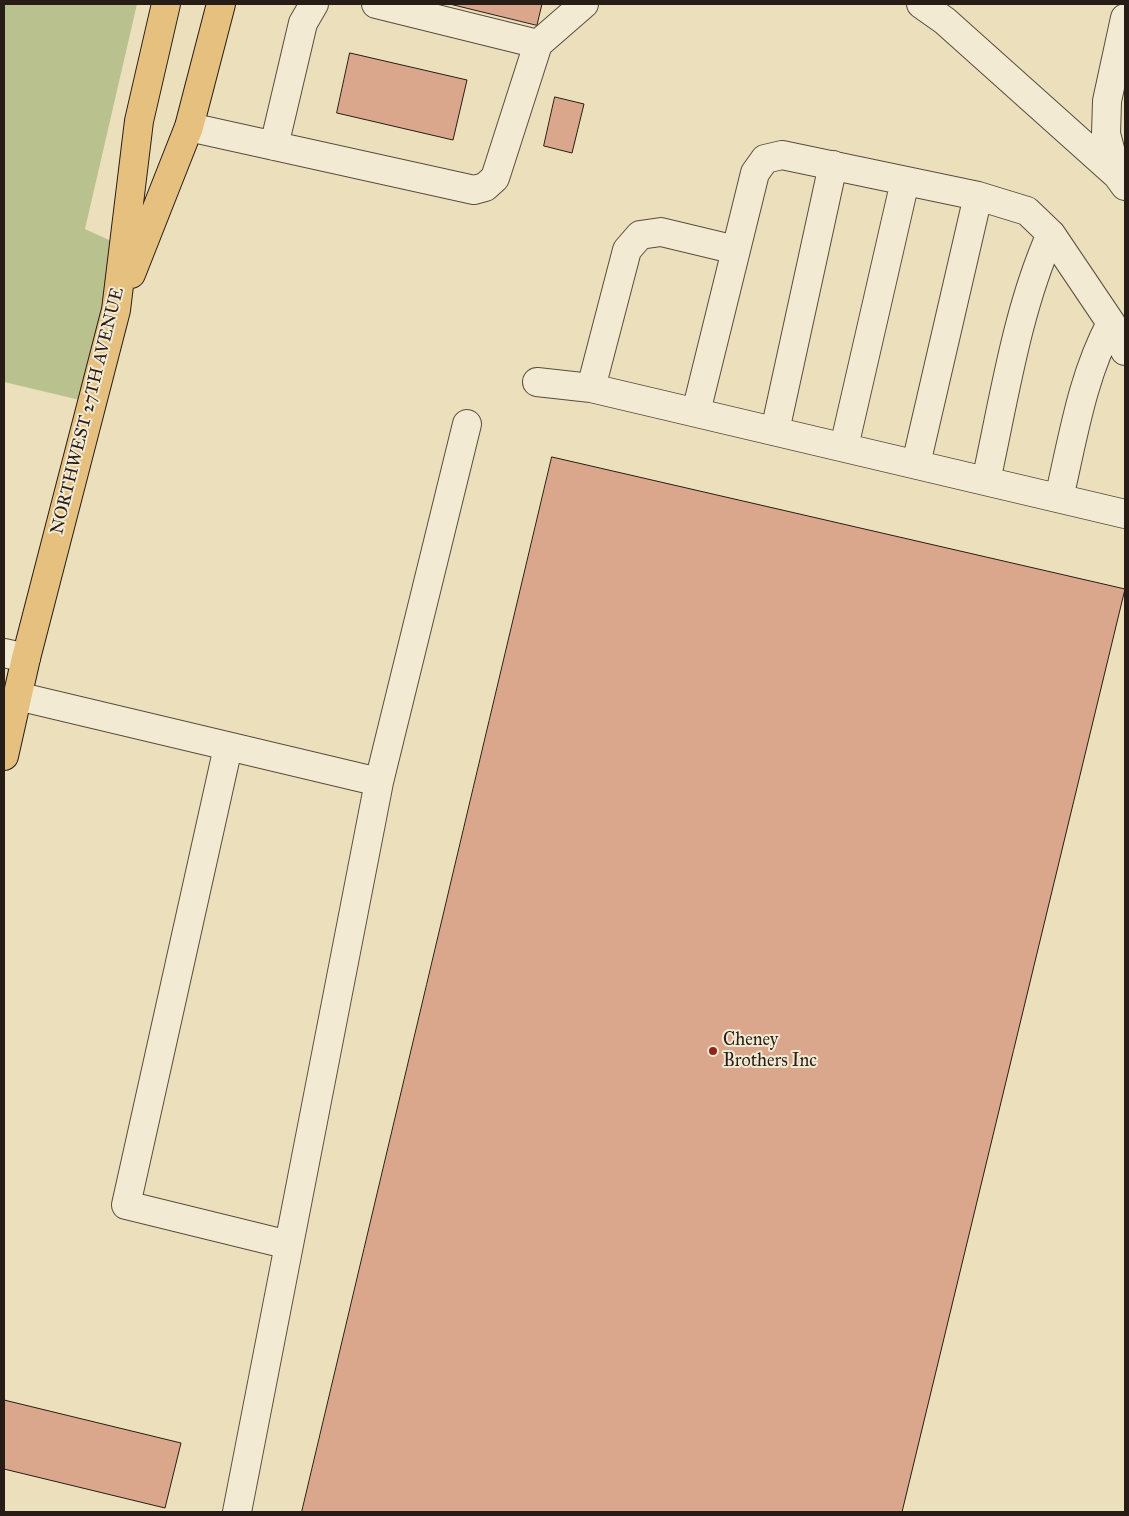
<!DOCTYPE html>
<html>
<head>
<meta charset="utf-8">
<style>
	body { margin:0 }
	#map { position:relative; width:1129px; height:1516px; overflow:hidden; background:#ecdfbb; font-family:"IM FELL Great Primer",serif }
	canvas { display:block }
	.frame { position:absolute; inset:0; border:5px solid #271c16; pointer-events:none }
</style>
</head>
<body>
<div id="map">
<canvas width="1129" height="1516"></canvas>
<div class="frame"></div>
</div>
<script>
const ctx = document.querySelector('canvas').getContext('2d');
ctx.lineJoin = 'round';
function paint(path, color) {
  ctx.fillStyle = color;
  ctx.fill(path, 'evenodd');
}
function stroke(path, color, width, dash) {
  ctx.strokeStyle = color;
  ctx.lineWidth = width;
  ctx.lineCap = dash ? 'butt' : 'round';
  ctx.setLineDash(dash || []);
  ctx.stroke(path);
}
function drawText(font, color, halo, rows, align = 'center') {
  ctx.font = font + ' "IM FELL Great Primer",serif';
  ctx.lineWidth = 4;
  ctx.setLineDash([]);
  ctx.textBaseline = 'middle';
  ctx.strokeStyle = halo;
  ctx.fillStyle = color;
  for (const [text, x, y, turn = 0] of rows) {
    ctx.save();
    ctx.translate(x, y);
    ctx.rotate((+turn || 0) * Math.PI / 180);
    ctx.textAlign = isNaN(turn) ? turn : align;
    if (halo) ctx.strokeText(text, 0, 0);
    ctx.fillText(text, 0, 0);
    ctx.restore();
  }
}
paint(new Path2D(`
	M4 4H137L85 229 111 241 104 307 80 400 4 382Z`), '#b9c18e');
const building = new Path2D(`
	M450 4H542L537 25Z
	M350 53 467 80 453 140 337 113Z
	M555 97 584 104 572 153 544 146Z
	M552 457 1125 589 902 1512H302Z
	M4 1400 181 1443 165 1508 4 1469Z`);
paint(building, '#daa78c');
stroke(building, '#271c16', 1);
const minor = new Path2D(`
	M376 4 538 44
	M921 4 945 21 1117 175 1125 186
	M189 127 474 190 485 187 495 178 538 44 584 4
	M274 146 303 23 314 4
	M1117 175 1106 134 1107 101 1125 18
	M537 382 591 388 1125 514
	M591 388 627 250 640 235 661 232 736 250
	M696 412 755 173 765 159 782 155 978 196 1027 211 1051 234 1111 323 1125 351
	M775 431 833 165
	M844 447 905 181
	M916 464 978 196
	M986 481C1004 399 1017 310 1051 234
	M1059 498C1073 438 1082 377 1111 323
	M4 653 26 658
	M17 696 379 782 467 424
	M228 747 126 1205 289 1245
	M237 1512 379 782`);
const major = new Path2D(`
	M131 274 189 127 221 4
	M4 756 26 658 116 310 139 121 166 4`);
stroke(minor, '#584d3f', 30);
stroke(major, '#271c16', 30);
stroke(minor, '#f3ead3', 28);
stroke(major, '#e6c07e', 28);
for (const [x, y, r, color] of [
	[713,1051,5,"#8f2418"]
]) {
  const dot = new Path2D();
  dot.arc(x, y, r, 0, 2 * Math.PI);
  ctx.fillStyle = color;
  ctx.fill(dot);
  stroke(dot, '#f3ead3', 2);
}
drawText('18px', '#271c16', '#f3ead3', [
	["NORTHWEST 27TH AVENUE",88,411,-76]
]);
drawText('18px', '#271c16', '#f3ead3', [
	["Cheney",723,1041],
	["Brothers Inc",723,1062]
], 'left');
</script>
</body>
</html>
